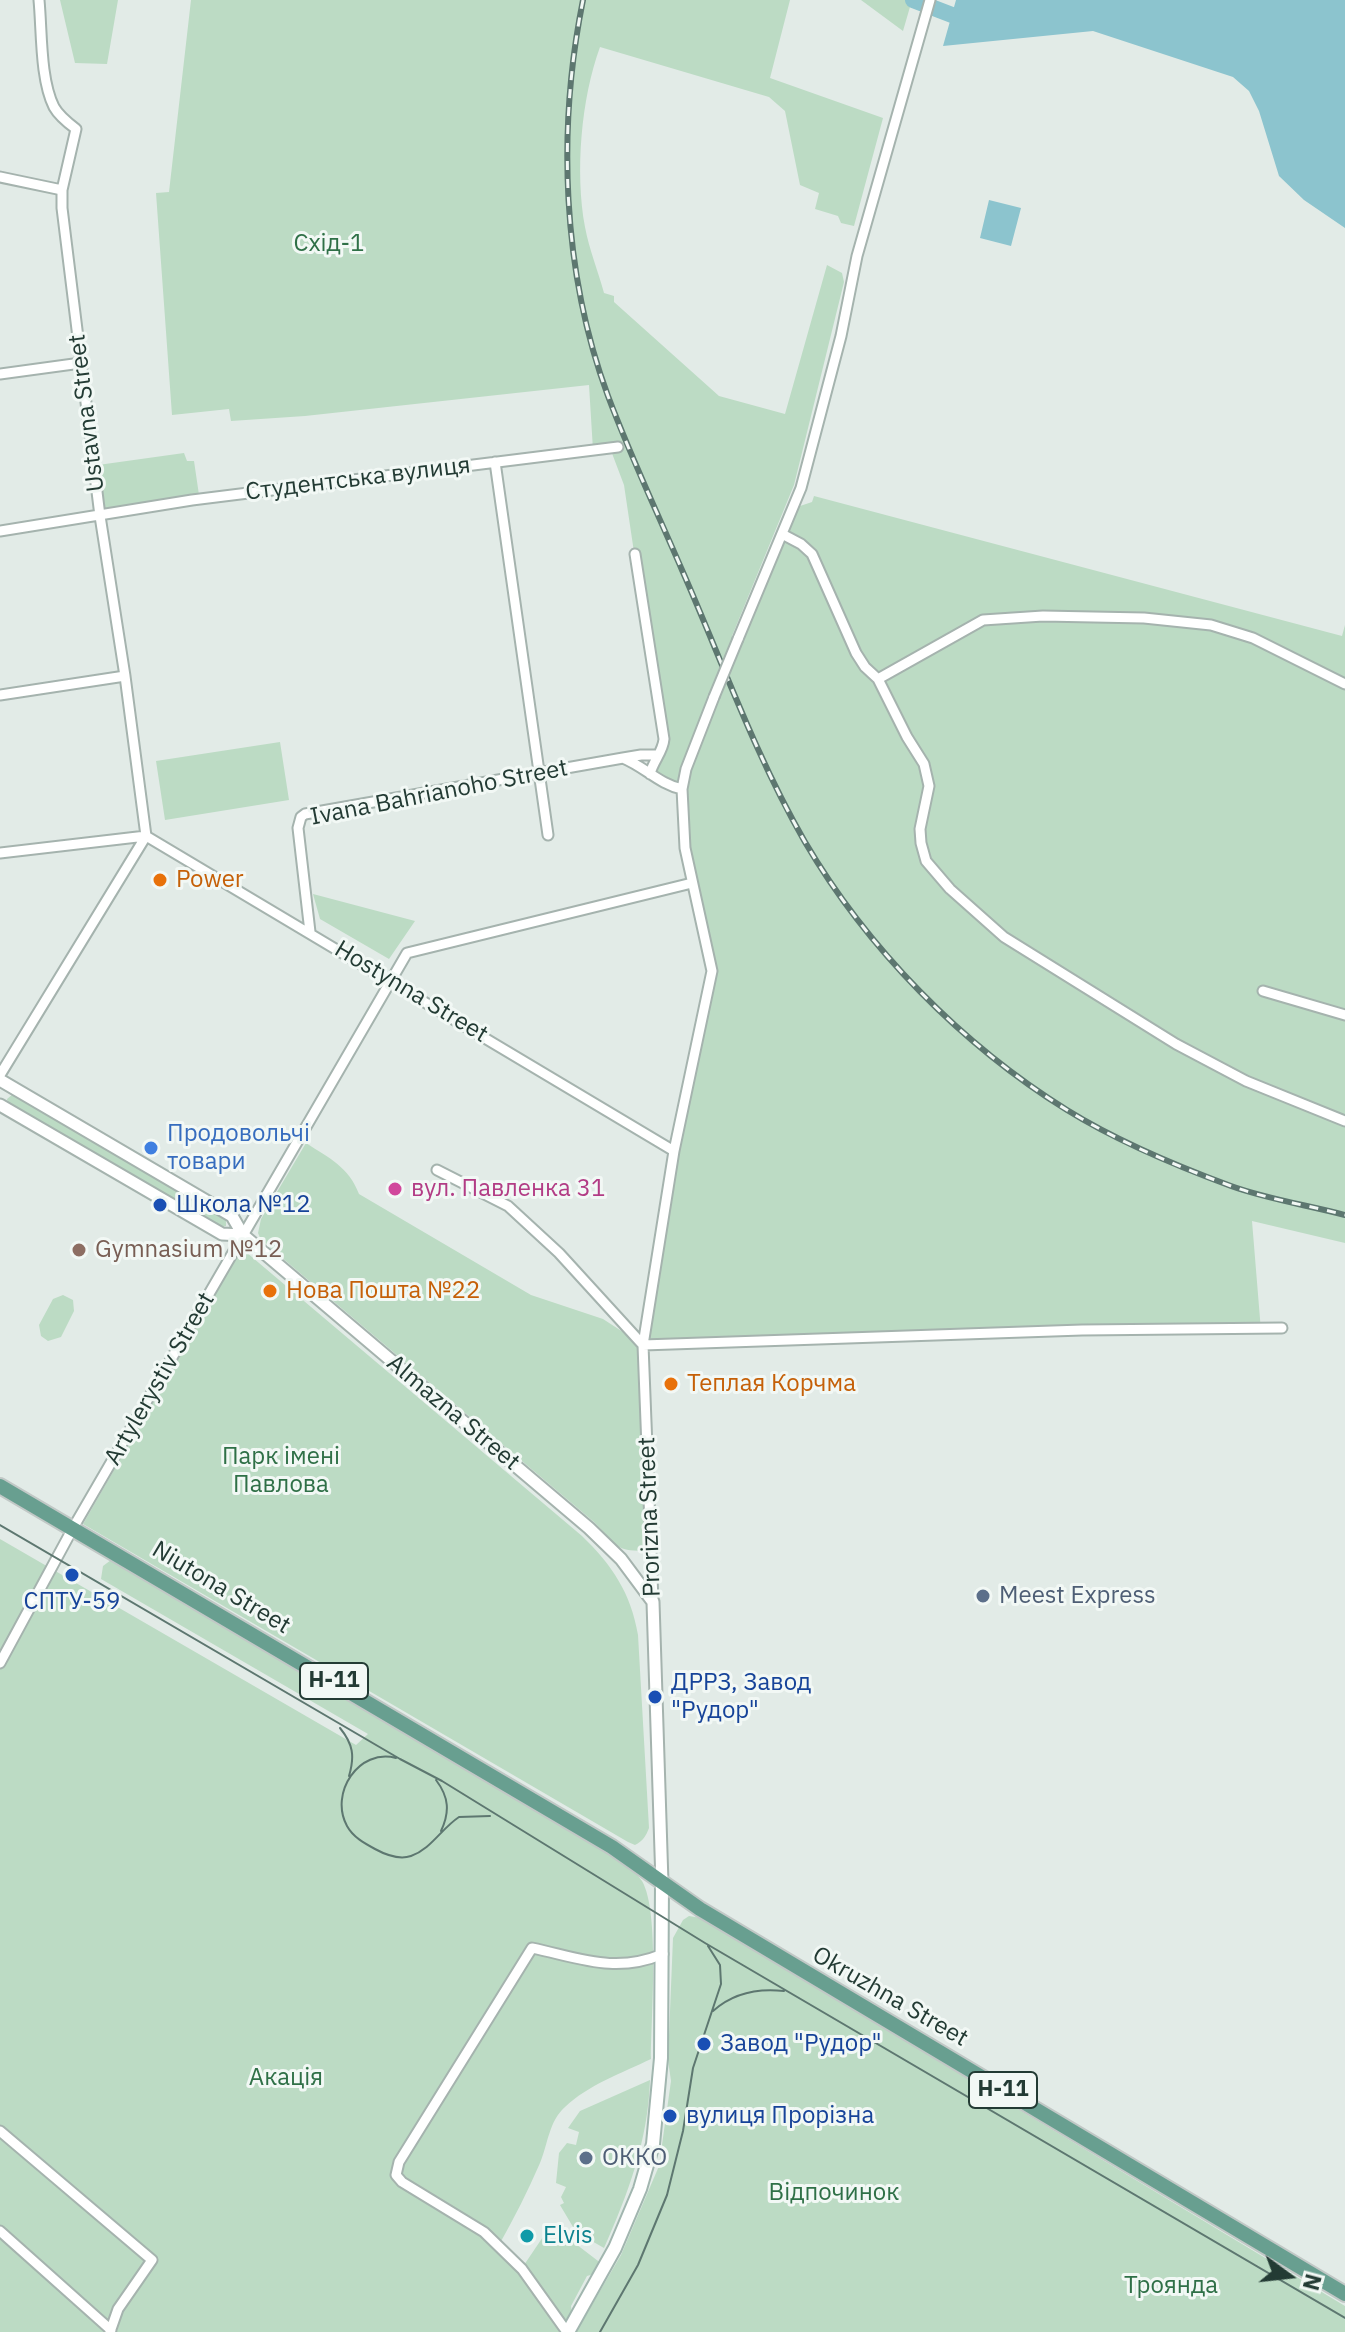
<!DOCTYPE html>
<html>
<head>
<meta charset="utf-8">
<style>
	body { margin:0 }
	#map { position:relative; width:1345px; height:2332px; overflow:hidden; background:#e2ebe7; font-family:"IBM Plex Sans",sans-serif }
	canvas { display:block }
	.north { position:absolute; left:1249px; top:2236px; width:80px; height:80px; -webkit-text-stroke:6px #f2f8f5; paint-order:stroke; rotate:105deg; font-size:22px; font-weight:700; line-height:32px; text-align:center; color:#233b34 }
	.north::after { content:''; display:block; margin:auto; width:28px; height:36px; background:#233b34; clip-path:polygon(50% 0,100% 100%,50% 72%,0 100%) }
</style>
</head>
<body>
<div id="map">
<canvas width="1345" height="2332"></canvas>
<div class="north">N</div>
</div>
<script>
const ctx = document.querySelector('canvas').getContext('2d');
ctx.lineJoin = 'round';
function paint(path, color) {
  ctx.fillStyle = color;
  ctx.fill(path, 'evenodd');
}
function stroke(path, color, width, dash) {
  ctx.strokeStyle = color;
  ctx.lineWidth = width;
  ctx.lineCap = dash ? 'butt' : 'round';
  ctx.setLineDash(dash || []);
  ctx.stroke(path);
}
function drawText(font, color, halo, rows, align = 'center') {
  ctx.font = font + ' "IBM Plex Sans",sans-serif';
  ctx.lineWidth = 6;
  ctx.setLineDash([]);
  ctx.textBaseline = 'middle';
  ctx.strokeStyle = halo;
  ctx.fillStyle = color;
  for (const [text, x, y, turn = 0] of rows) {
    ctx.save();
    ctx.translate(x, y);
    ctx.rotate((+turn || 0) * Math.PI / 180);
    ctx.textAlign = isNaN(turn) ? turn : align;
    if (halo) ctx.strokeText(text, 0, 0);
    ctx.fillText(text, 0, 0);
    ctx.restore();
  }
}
paint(new Path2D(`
	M60 0H118L107 64 75 63Z
	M191 0H790L770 78 883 118 854 226 841 223 838 216 815 209 819 193 800 185 785 111 769 97 600 47C581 99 575 172 585 227 589 249 598 271 604 293L614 296V302L719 396 785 414 827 265 842 273 844 282 794 485 732 636 739 651 797 507 812 502 814 496 1342 636 1345 625V1243L1252 1221 1261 1331 1082 1330 643 1345 651 1550C615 1553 618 1546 594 1522L261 1240 258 1233 261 1219 306 1143C329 1158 349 1167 359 1194L531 1295 603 1319 643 1345 674 1151 712 971 692 883 682 789 650 774 663 747 624 485 610 448 593 450 589 385 305 416 231 421 229 409 172 415 156 193 169 192Z
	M861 0H912L903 31Z
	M184 453 187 461H194L199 495 105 510 103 506 98 465Z
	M280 742 289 800 165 820 156 761Z
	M313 894 415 921 389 959 320 919Z
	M13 1094 226 1218V1226L221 1227 8 1104 7 1099Z
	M246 1252 582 1536C612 1565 631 1593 638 1635L649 1828C646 1836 643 1841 635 1845L628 1842 83 1524 237 1256Z
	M63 1295 73 1300 74 1311 61 1337 48 1341 41 1336 39 1325 53 1299Z
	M0 1539 356 1745 368 1734 101 1579 103 1566 115 1557 600 1845C614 1856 632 1866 642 1881 660 1912 651 2019 651 2059 622 2073 588 2085 565 2107 549 2121 548 2144 540 2163 528 2191 514 2218 499 2245L522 2268 551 2225 602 2264 597 2273 587 2276 571 2306 573 2323 568 2332H0Z
	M689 1916 701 1918 1345 2306V2332H576L621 2255 659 2166 671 2081 668 2060 673 1938 683 1920Z
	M650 2080C648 2141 628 2194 604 2248L576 2232 560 2205 564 2203 561 2197 566 2187 556 2183 559 2153 567 2143 576 2145 579 2132 568 2128 580 2111Z`), '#bcdbc4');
paint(new Path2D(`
	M956 0H1345V228L1304 200 1279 176 1259 111 1249 91 1233 77 1093 31 943 46Z
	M989 200 1021 208 1011 246 980 238Z`), '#8cc4ce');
stroke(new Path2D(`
	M913 0 952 15`), '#8cc4ce', 16);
const minor = new Path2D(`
	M39 0C42 31 40 79 54 107 59 116 68 123 76 129L62 190V208L100 516 125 676 146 836
	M0 177 62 190
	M0 374 81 363
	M495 462 548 835
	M0 531 192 500 618 447
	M782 534 801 544 812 554 856 653 865 667 878 679 907 737 924 764 929 786 920 829 921 843 926 861 950 889 1004 937 1176 1044 1246 1081 1345 1121
	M635 554 664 739C663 752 653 761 650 774
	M738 639 801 488 841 336 857 256 930 0
	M878 679 983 620 1043 616 1144 618 1211 625 1253 638 1345 684
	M0 695 125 676
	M623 758 641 755H658
	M146 836 674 1151
	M0 853 146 836
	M310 932 298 828 301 817 305 814 623 758C645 767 659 784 682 789
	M1263 991 1345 1015
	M0 1075 146 836
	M437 1170 508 1206 559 1253 643 1345 1082 1330 1282 1328
	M653 1602 643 1345 674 1151 712 971 685 848 682 789 686 769 714 697
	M0 1663 73 1528 407 953 692 883
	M0 2131 152 2260 118 2309 110 2332
	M0 2231 111 2330
	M567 2332 522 2269 484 2232 402 2182 396 2175 399 2162 532 1948C580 1958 615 1974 663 1954`);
const tertiary = new Path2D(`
	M0 1080 232 1216 243 1235 589 1528 621 1559 653 1602 662 1883
	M0 1105 222 1234 243 1235`);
const secondary = new Path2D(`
	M568 2332 615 2248 640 2189 653 2144 661 2058 662 1883`);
const primary = new Path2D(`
	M0 1486 612 1847 700 1909 1345 2294`);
stroke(minor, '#a5b3ae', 13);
stroke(tertiary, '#a5b3ae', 15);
stroke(secondary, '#a1b6af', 16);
stroke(primary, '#c1c8c6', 18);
stroke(minor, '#fff', 9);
stroke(tertiary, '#fff', 11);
stroke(secondary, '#fff', 12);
stroke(primary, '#689f90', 14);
stroke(new Path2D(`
	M0 1525 400 1759 442 1781 705 1943 1345 2318
	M340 1728C353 1744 355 1756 349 1776
	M396 1758C359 1748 329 1793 347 1826 353 1837 364 1843 375 1849 386 1855 399 1860 411 1856 431 1849 441 1829 459 1817L490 1816
	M436 1780C449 1797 450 1812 441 1831
	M713 2011C733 1993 757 1988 784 1991
	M600 2332 638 2265 667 2195 683 2131 693 2068 721 1984 720 1965 708 1946`), '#5d7770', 2);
const rail = new Path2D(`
	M583 0C557 129 562 272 608 396 630 455 657 512 682 570 722 661 755 755 805 842 867 948 962 1045 1067 1110 1117 1141 1174 1165 1231 1186 1267 1199 1307 1205 1345 1215`);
stroke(rail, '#5d7770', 6);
stroke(rail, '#f2f8f5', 3, [9]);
const minorBridge = new Path2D(`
	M714 697 738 639`);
stroke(minorBridge, '#a5b3ae', 13, []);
stroke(minorBridge, '#fff', 9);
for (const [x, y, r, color] of [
	[160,880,8,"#e8710a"],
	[151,1148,8,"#3f7fe0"],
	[395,1189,8,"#d1479c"],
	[160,1205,8,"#1a4fb4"],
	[79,1250,8,"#8d6e63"],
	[270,1291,8,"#e8710a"],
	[671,1384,8,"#e8710a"],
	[72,1575,8,"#1a4fb4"],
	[983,1596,8,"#5c6f8a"],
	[655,1697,8,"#1a4fb4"],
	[704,2044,8,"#1a4fb4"],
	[670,2116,8,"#1a4fb4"],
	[586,2158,8,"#5c6f8a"],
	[527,2236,8,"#0f9aa8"]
]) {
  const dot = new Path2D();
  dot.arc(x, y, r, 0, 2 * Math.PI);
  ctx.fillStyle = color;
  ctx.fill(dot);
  stroke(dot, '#f2f8f5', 3);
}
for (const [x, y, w] of [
	[334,1681,68],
	[1003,2090,68]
]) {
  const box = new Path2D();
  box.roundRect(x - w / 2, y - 18, w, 36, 6);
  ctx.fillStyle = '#f2f8f5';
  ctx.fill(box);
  stroke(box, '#233b34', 2);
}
drawText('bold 22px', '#233b34', null, [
	["Н-11",334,1681],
	["Н-11",1003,2090]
]);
drawText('24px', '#2f7047', '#f2f8f5', [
	["Схід-1",329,244],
	["Парк імені",281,1457],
	["Павлова",281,1485],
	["Акація",286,2078],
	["Відпочинок",834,2193],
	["Троянда",1171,2286]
]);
drawText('24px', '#233b34', '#f2f8f5', [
	["Ustavna Street",87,413,-97],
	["Студентська вулиця",358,479,-7],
	["Ivana Bahrianoho Street",439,793,-11],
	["Hostynna Street",411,992,31],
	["Artylerystiv Street",160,1379,-60],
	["Almazna Street",453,1413,40],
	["Prorizna Street",650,1517,-92],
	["Niutona Street",221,1588,31],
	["Okruzhna Street",890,1997,30]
]);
drawText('24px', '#c56008', '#f2f8f5', [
	["Power",176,880],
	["Нова Пошта №22",286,1291],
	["Теплая Корчма",687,1384]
], 'left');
drawText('24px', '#366cbe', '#f2f8f5', [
	["Продовольчі",167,1134],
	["товари",167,1162]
], 'left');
drawText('24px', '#b23c85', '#f2f8f5', [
	["вул. Павленка 31",411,1189]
], 'left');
drawText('24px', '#164399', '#f2f8f5', [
	["Школа №12",176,1205],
	["СПТУ-59",72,1602,"center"],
	["ДРРЗ, Завод",671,1683],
	["\"Рудор\"",671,1711],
	["Завод \"Рудор\"",720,2044],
	["вулиця Прорізна",686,2116]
], 'left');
drawText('24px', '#785e54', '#f2f8f5', [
	["Gymnasium №12",95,1250]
], 'left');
drawText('24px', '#4e5e75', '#f2f8f5', [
	["Meest Express",999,1596],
	["ОККО",602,2158]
], 'left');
drawText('24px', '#0d838f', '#f2f8f5', [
	["Elvis",543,2236]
], 'left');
</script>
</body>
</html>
